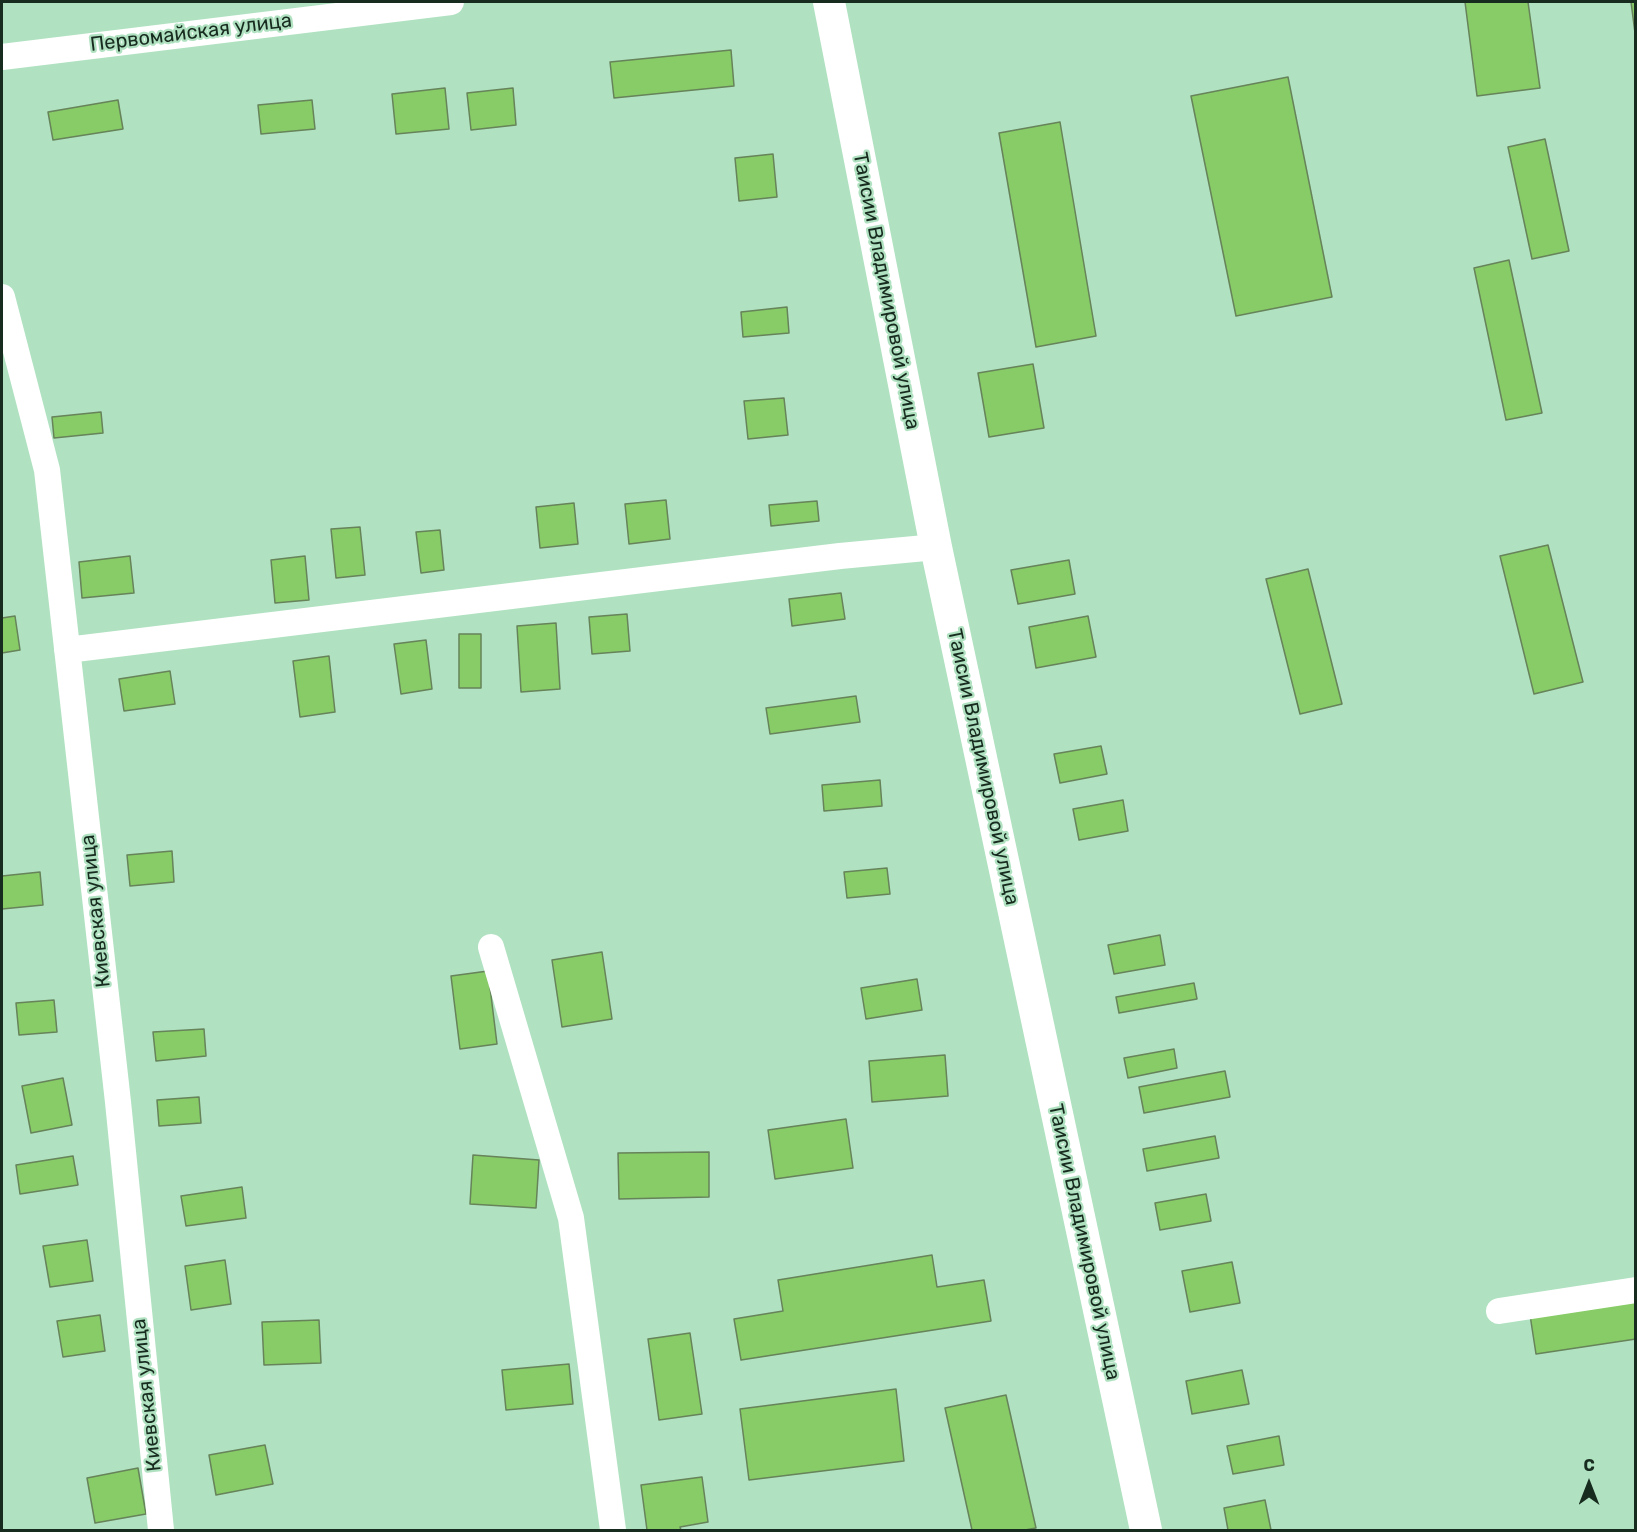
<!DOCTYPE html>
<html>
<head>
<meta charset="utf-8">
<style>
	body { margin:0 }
	#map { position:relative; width:1637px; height:1532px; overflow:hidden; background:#b0e2c1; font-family:Rubik,sans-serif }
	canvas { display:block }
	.frame { position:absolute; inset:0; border:3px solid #172b1f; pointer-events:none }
	.north { position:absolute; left:1559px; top:1454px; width:60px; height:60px; -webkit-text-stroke:4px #b0e2c1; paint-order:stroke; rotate:0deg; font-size:16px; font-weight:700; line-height:24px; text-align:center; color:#172b1f }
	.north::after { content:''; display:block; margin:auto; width:21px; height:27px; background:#172b1f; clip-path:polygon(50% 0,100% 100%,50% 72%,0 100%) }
</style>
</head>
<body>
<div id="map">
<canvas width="1637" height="1532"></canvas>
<div class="frame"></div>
<div class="north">С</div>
</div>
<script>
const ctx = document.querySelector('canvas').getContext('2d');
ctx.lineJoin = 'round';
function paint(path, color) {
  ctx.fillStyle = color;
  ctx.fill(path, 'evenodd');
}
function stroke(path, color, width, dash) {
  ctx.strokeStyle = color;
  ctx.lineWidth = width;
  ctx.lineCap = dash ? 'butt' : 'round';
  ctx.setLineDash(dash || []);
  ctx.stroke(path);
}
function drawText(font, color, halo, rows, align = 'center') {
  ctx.font = font + ' Rubik,sans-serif';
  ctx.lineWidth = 4.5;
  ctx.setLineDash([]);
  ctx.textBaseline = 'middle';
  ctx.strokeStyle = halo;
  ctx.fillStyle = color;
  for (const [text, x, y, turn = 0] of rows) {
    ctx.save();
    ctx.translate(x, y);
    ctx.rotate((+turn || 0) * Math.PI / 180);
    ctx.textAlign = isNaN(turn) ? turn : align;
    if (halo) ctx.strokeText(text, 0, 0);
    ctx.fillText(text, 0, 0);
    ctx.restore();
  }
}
const building = new Path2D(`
	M1465 2H1528L1540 88 1477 96Z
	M1631 2H1636L1635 33Z
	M731 50 734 86 614 98 610 62Z
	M1288 77 1332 297 1236 316 1191 96Z
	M445 88 449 129 396 134 392 94Z
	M513 88 516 125 471 130 467 93Z
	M118 100 123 129 53 140 48 112Z
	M312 100 315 129 261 134 258 105Z
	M1060 122 1096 336 1036 347 999 133Z
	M1545 139 1569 251 1532 259 1508 147Z
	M773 154 777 197 739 201 735 158Z
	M1509 260 1542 413 1506 420 1474 268Z
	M787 307 789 333 743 337 741 312Z
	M1033 364 1044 428 989 437 978 373Z
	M784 398 788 435 748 439 744 401Z
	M101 412 103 433 54 438 52 417Z
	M666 500 670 539 629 544 625 504Z
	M817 501 819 521 771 526 769 505Z
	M574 503 578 544 540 548 536 507Z
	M360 527 365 575 336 578 331 529Z
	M440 530 444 570 421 573 416 532Z
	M1548 545 1583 682 1534 694 1500 556Z
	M130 556 134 593 82 598 79 562Z
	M305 556 309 600 275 603 271 560Z
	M1069 560 1075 594 1018 604 1011 570Z
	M1308 569 1342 704 1300 714 1266 579Z
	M841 593 845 619 792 626 789 599Z
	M627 614 630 651 592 654 589 617Z
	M15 616 20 650 2 653V618Z
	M1088 616 1096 657 1036 668 1029 627Z
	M556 623 560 689 521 692 517 626Z
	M459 634H481V688H459Z
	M426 640 432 689 401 694 394 644Z
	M329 656 335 712 300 717 293 661Z
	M170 671 175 704 124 711 119 679Z
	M856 696 860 722 770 734 766 708Z
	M1101 746 1107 774 1060 783 1054 754Z
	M880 780 882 806 824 811 822 785Z
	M1123 800 1128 831 1079 840 1073 809Z
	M172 851 174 882 130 886 127 855Z
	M887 868 890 894 847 898 844 872Z
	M40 872 43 905 2 909V876Z
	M1160 935 1165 965 1114 974 1108 945Z
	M602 952 612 1019 562 1027 552 960Z
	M488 971 497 1044 460 1049 451 976Z
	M917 979 922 1010 866 1019 861 988Z
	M1194 983 1197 999 1119 1013 1116 997Z
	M54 1000 57 1032 19 1035 16 1003Z
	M204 1029 206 1056 156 1061 153 1032Z
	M1174 1049 1177 1068 1128 1078 1124 1058Z
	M945 1055 948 1096 872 1102 869 1061Z
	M1225 1071 1230 1097 1144 1113 1139 1087Z
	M63 1078 72 1125 31 1133 22 1086Z
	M199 1097 201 1123 159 1126 157 1100Z
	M846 1119 853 1168 775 1179 768 1130Z
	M1215 1136 1219 1158 1147 1171 1143 1149Z
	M709 1152V1197L619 1199 618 1153Z
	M473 1155 539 1160 536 1208 470 1204Z
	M73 1156 78 1185 20 1194 16 1165Z
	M242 1187 246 1218 186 1226 181 1196Z
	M1206 1194 1211 1221 1160 1230 1155 1203Z
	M87 1240 93 1281 50 1287 43 1246Z
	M932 1255 937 1287 984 1280 991 1321 741 1360 734 1319 783 1311 778 1280Z
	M225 1260 231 1304 191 1310 185 1266Z
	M1232 1262 1240 1303 1190 1312 1182 1271Z
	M1636 1300V1339L1536 1354 1530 1315Z
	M100 1315 105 1351 63 1357 57 1321Z
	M319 1320 321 1363 264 1365 262 1322Z
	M690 1333 702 1414 659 1420 648 1339Z
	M569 1364 573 1404 506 1410 502 1370Z
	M1242 1370 1249 1404 1192 1414 1186 1381Z
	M896 1389 904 1461 749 1480 740 1409Z
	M1006 1395 1036 1528 1025 1530H972L945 1408Z
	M1279 1436 1284 1465 1233 1474 1227 1446Z
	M265 1445 273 1484 216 1495 209 1455Z
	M138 1468 146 1514 95 1523 87 1478Z
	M702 1477 708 1522 680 1527 681 1530H647L641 1485Z
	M1265 1500 1271 1530H1228L1224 1508Z`);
paint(building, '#87cc66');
stroke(building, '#66835a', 1.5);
stroke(new Path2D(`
	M2 57 451 2
	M2 297 47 470 118 1102 161 1530
	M67 650 840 556 936 547
	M491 947 571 1218 613 1530
	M1499 1311 1636 1290`), '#fff', 26);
stroke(new Path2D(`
	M829 2 936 547 1146 1530`), '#fff', 32);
drawText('20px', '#172b1f', '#b0e2c1', [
	["Первомайская улица",191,33,-7],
	["Таисии Владимировой улица",886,291,79],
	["Таисии Владимировой улица",983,767,78],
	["Киевская улица",96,911,-96],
	["Таисии Владимировой улица",1084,1242,78],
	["Киевская улица",147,1395,-96]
]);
</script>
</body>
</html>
